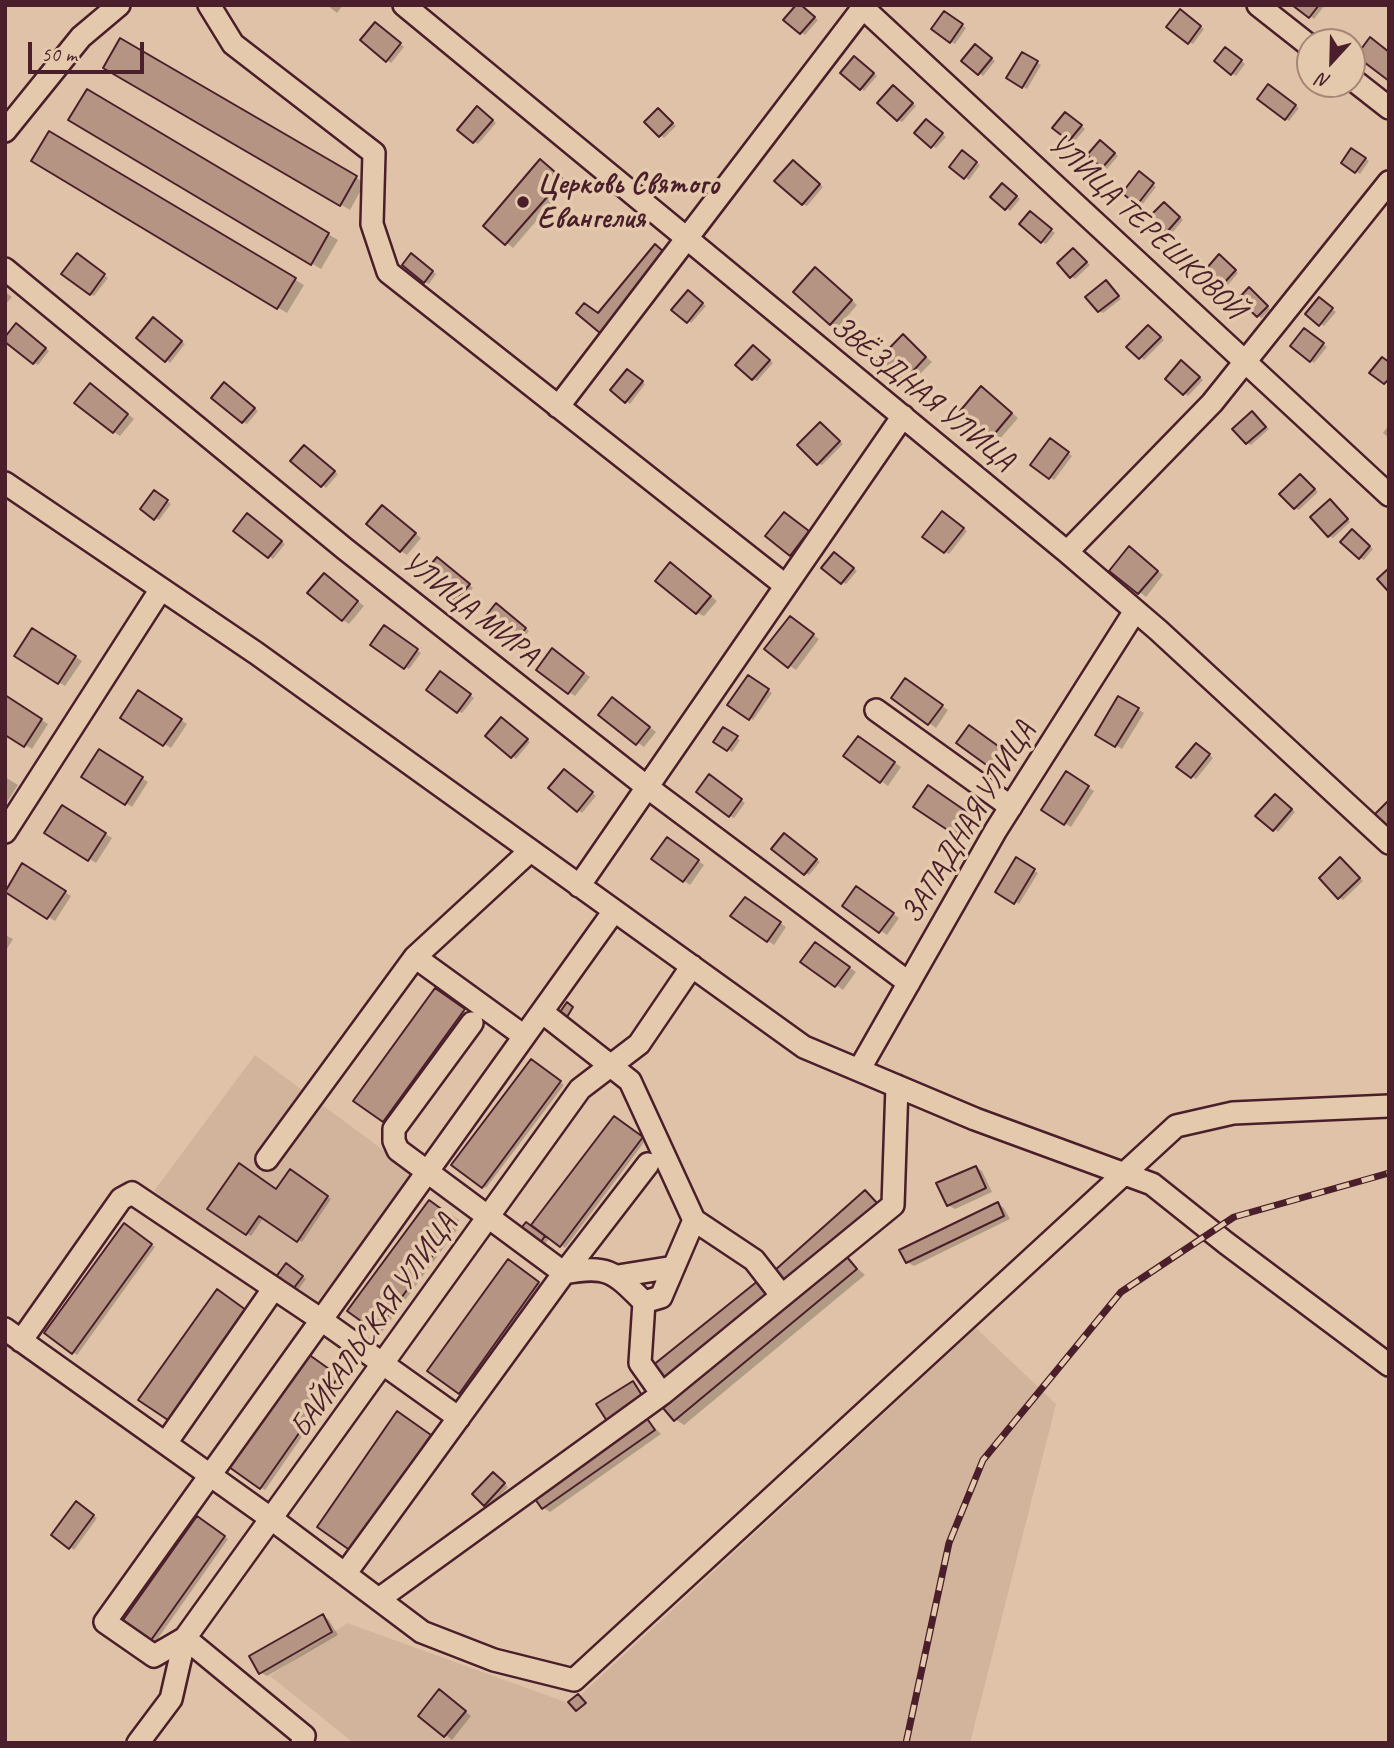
<!DOCTYPE html>
<html>
<head>
<meta charset="utf-8">
<style>
	body { margin:0 }
	#map { position:relative; width:1394px; height:1748px; overflow:hidden; background:#dfc2a7; font-family:Caveat,sans-serif }
	canvas { display:block }
	.frame { position:absolute; inset:0; border:7px solid #4a1f2b; pointer-events:none }
	.north { position:absolute; left:1296px; top:28px; width:70px; height:70px; box-sizing:border-box; background:#e5c9ac; border:2px solid #a78578; border-radius:50%; rotate:202deg; font-size:19px; font-weight:700; line-height:28px; text-align:center; color:#4a1f2b }
	.north::after { content:''; display:block; margin:auto; width:24px; height:32px; background:#4a1f2b; clip-path:polygon(50% 0,100% 100%,50% 72%,0 100%) }
	.scale { position:absolute; left:28px; top:42px; width:116px; height:32px; box-sizing:border-box; border:4px solid #4a1f2b; border-top:0; padding-left:9px; font-size:21px; line-height:24px; white-space:nowrap; color:#4a1f2b; -webkit-text-stroke:5px #e5c9ac; paint-order:stroke }
</style>
</head>
<body>
<div id="map">
<canvas width="1394" height="1748"></canvas>
<div class="frame"></div>
<div class="north">N</div>
<div class="scale">50 m</div>
</div>
<script>
const ctx = document.querySelector('canvas').getContext('2d');
ctx.lineJoin = 'round';
function paint(path, color) {
  ctx.fillStyle = color;
  ctx.fill(path, 'evenodd');
}
function stroke(path, color, width, dash) {
  ctx.strokeStyle = color;
  ctx.lineWidth = width;
  ctx.lineCap = dash ? 'butt' : 'round';
  ctx.setLineDash(dash || []);
  ctx.stroke(path);
}
function drawText(font, color, halo, rows, align = 'center') {
  ctx.font = font + ' Caveat,sans-serif';
  ctx.lineWidth = 7;
  ctx.setLineDash([]);
  ctx.textBaseline = 'middle';
  ctx.strokeStyle = halo;
  ctx.fillStyle = color;
  for (const [text, x, y, turn = 0] of rows) {
    ctx.save();
    ctx.translate(x, y);
    ctx.rotate((+turn || 0) * Math.PI / 180);
    ctx.textAlign = isNaN(turn) ? turn : align;
    if (halo) ctx.strokeText(text, 0, 0);
    ctx.fillText(text, 0, 0);
    ctx.restore();
  }
}
paint(new Path2D(`
	M255 1055 414 1173 312 1309 154 1191Z
	M976 1328 1056 1404 970 1743H354L270 1676 347 1623 571 1704Z`), '#d2b49c');
paint(new Path2D(`
	M327 5H343L337 13Z
	M1295 5H1325L1314 19Z
	M802 7 818 20 805 35 786 20Z
	M1184 14 1204 29 1193 44 1189 42Z
	M948 15 966 28 955 44 951 42Z
	M379 26 404 47 391 63 362 40Z
	M121 40 365 183 350 210 105 67Z
	M979 49 995 61 983 76 979 73Z
	M1230 51 1245 64 1236 76 1232 73Z
	M1022 54 1041 65 1027 89 1008 77Z
	M858 61 877 76 864 91 861 88Z
	M1273 88 1299 108 1289 121 1286 119Z
	M897 90 916 106 902 122 898 120Z
	M88 91 338 240 321 269 70 120Z
	M659 110 676 126 664 138 647 122Z
	M482 111 496 123 478 144 474 142Z
	M1069 116 1085 129 1074 142 1055 127Z
	M931 124 946 137 936 148 932 146Z
	M50 133 304 285 287 313 33 161Z
	M1104 144 1118 156 1107 169 1103 166Z
	M1352 150 1369 161 1360 174 1343 163Z
	M966 155 980 165 969 180 965 177Z
	M797 164 823 187 807 206 803 204Z
	M547 165 568 184 513 248 485 225Z
	M1143 176 1156 187 1142 205 1138 203Z
	M1006 188 1020 199 1010 211 1006 208Z
	M1168 206 1183 220 1171 234 1167 231Z
	M1034 216 1055 233 1046 244 1042 242Z
	M1074 250 1090 265 1075 279 1071 276Z
	M81 258 108 278 94 296 90 294Z
	M416 258 436 274 429 284 425 282Z
	M1223 259 1238 273 1228 285 1224 282Z
	M822 273 857 305 838 327 831 323Z
	M1106 282 1121 299 1103 313 1099 311Z
	M5 292 12 297 5 305Z
	M1253 292 1270 309 1262 318 1258 316Z
	M692 295 706 306 691 323 688 321Z
	M1323 301 1336 312 1324 326 1307 314Z
	M157 322 185 344 170 363 166 360Z
	M21 328 49 351 38 365 34 363Z
	M1152 329 1164 340 1144 360 1129 347Z
	M1308 332 1327 347 1314 363 1311 360Z
	M903 337 932 362 908 386 902 382Z
	M757 349 773 363 757 381 753 379Z
	M1186 365 1203 380 1188 396 1185 393Z
	M632 373 645 384 630 404 626 401Z
	M229 387 258 411 247 424 243 422Z
	M97 389 134 419 120 436 114 432Z
	M988 392 1018 418 999 440 992 436Z
	M1252 413 1269 429 1251 445 1247 443Z
	M820 424 843 444 822 465 818 463Z
	M1389 425V438L1383 433Z
	M1054 443 1072 456 1054 480 1033 465Z
	M309 449 338 474 326 488 322 485Z
	M1300 476 1318 492 1299 510 1295 508Z
	M158 495 171 504 159 520 155 518Z
	M1334 504 1350 522 1333 538 1329 536Z
	M389 511 421 538 407 555 401 551Z
	M788 516 812 535 795 557 791 555Z
	M947 516 967 531 949 554 945 552Z
	M251 518 285 544 273 559 235 531Z
	M1356 534 1373 549 1364 560 1360 558Z
	M1136 552 1163 575 1146 597 1111 570Z
	M838 556 857 571 846 584 842 582Z
	M441 562 473 588 460 603 456 601Z
	M677 568 717 601 704 616 697 613Z
	M331 579 364 606 349 624 343 620Z
	M500 608 529 631 515 648 511 646Z
	M796 622 819 639 796 670 766 649Z
	M389 630 421 653 409 669 405 667Z
	M39 634 82 661 65 686 17 655Z
	M559 654 590 677 575 696 569 692Z
	M445 676 474 698 462 713 458 711Z
	M748 677 772 693 753 720 729 704Z
	M912 685 948 710 936 728 894 698Z
	M138 692 187 724 171 748 122 717Z
	M5 697 48 724 32 749 5 733Z
	M1119 698 1144 713 1122 749 1097 734Z
	M619 704 656 732 644 747 600 715Z
	M505 721 530 742 516 759 487 736Z
	M724 729 740 740 732 752 716 741Z
	M974 730 1008 754 997 770 959 743Z
	M865 742 901 767 888 786 846 756Z
	M1200 747 1213 758 1196 779 1179 767Z
	M106 755 148 782 132 807 83 776Z
	M568 773 596 796 582 813 550 788Z
	M1067 774 1094 791 1071 827 1043 810Z
	M5 777 18 785 5 805Z
	M713 779 745 803 734 818 730 816Z
	M935 791 975 819 963 838 915 806Z
	M1279 798 1295 812 1278 832 1258 816Z
	M63 807 112 838 96 863 47 832Z
	M788 837 820 862 809 875 805 873Z
	M674 843 704 865 690 885 684 881Z
	M1016 860 1038 873 1019 904 997 891Z
	M1344 862 1363 881 1343 900 1339 897Z
	M22 865 71 896 55 921 6 890Z
	M863 892 899 918 887 935 844 905Z
	M752 903 786 927 774 945 768 941Z
	M5 935 13 939 5 952Z
	M822 948 856 972 843 990 803 961Z
	M439 992 467 1013 388 1123 356 1100Z
	M535 1063 564 1085 486 1188 483 1186Z
	M614 1118 645 1141 565 1248 550 1237 543 1247 532 1227Z
	M976 1167 982 1171 992 1192 955 1209 948 1205Z
	M290 1172 331 1199 302 1242 264 1217 251 1236 210 1208 277 1191Z
	M865 1192 882 1208 787 1283Z
	M434 1204 461 1224 381 1333 349 1310Z
	M998 1204 1004 1208 1010 1219 914 1266 907 1262Z
	M128 1228 155 1247 77 1355 46 1333Z
	M847 1259 865 1275 684 1425 675 1419Z
	M512 1264 542 1285 464 1394 460 1392Z
	M290 1268 306 1279 295 1294 291 1292Z
	M218 1291 249 1313 172 1421 169 1419Z
	M308 1356 342 1379 265 1490 231 1467Z
	M407 1419 439 1441 361 1554Z
	M646 1419 661 1434 550 1512 544 1508Z
	M497 1476 508 1487 489 1507 485 1504Z
	M80 1506 97 1518 74 1550 70 1547Z
	M202 1520 228 1539 154 1644 150 1641Z
	M323 1616 329 1620 338 1635 267 1676 260 1672Z
	M446 1695 471 1716 452 1740 420 1715Z`), '#0003');
const building = new Path2D(`
	M796 5H801L815 17 800 34 783 20Z
	M1292 5H1319L1309 18Z
	M1180 9 1201 26 1188 44 1166 27Z
	M944 11 963 24 950 43 931 29Z
	M375 22 401 43 386 62 360 40Z
	M1370 37 1389 52V81L1356 56Z
	M120 38 357 176 340 206 103 68Z
	M975 44 992 58 978 75 961 61Z
	M1225 47 1242 60 1231 75 1214 61Z
	M1022 52 1038 61 1022 88 1006 78Z
	M854 56 874 73 860 90 840 73Z
	M1268 84 1296 105 1285 120 1257 99Z
	M893 85 913 103 897 121 877 103Z
	M87 89 329 233 311 265 68 120Z
	M477 106 493 120 473 143 457 130Z
	M658 108 673 123 659 137 644 122Z
	M1065 112 1082 125 1069 141 1052 128Z
	M926 119 943 133 931 148 914 133Z
	M49 131 296 278 277 309 31 161Z
	M1100 140 1115 153 1102 168 1087 155Z
	M1351 148 1366 158 1355 173 1341 163Z
	M962 150 977 162 964 179 949 167Z
	M540 159 563 179 505 245 483 226Z
	M793 160 820 184 802 205 774 181Z
	M1139 171 1154 183 1137 205 1122 193Z
	M1002 183 1017 196 1005 210 990 197Z
	M1164 202 1180 217 1166 233 1149 217Z
	M1030 211 1052 229 1041 243 1019 224Z
	M655 244 665 253 600 333 576 313 584 303 598 313Z
	M1073 248 1087 262 1070 278 1057 263Z
	M77 253 105 274 90 295 61 274Z
	M411 253 433 271 424 283 402 265Z
	M1219 254 1236 270 1223 284 1206 269Z
	M815 267 852 300 830 325 793 292Z
	M1106 280 1119 296 1098 312 1085 297Z
	M1249 287 1268 306 1257 317 1238 299Z
	M688 290 703 303 687 323 671 310Z
	M1319 297 1333 308 1319 326 1305 314Z
	M153 317 182 341 165 362 136 338Z
	M16 323 46 348 33 364 5 342V337Z
	M1148 325 1161 337 1139 359 1126 347Z
	M1304 328 1324 343 1310 362 1290 346Z
	M903 334 926 357 901 384 877 361Z
	M753 345 770 360 752 380 735 365Z
	M1382 357 1389 362V379L1384 384 1369 373Z
	M1181 360 1200 377 1183 395 1165 379Z
	M627 369 643 381 625 403 610 390Z
	M224 382 255 408 242 423 211 398Z
	M90 383 128 414 113 433 74 403Z
	M981 386 1012 413 991 438 960 411Z
	M1252 411 1266 427 1246 444 1232 429Z
	M820 422 840 441 817 465 797 445Z
	M1050 438 1069 452 1049 479 1030 465Z
	M304 445 335 471 321 487 290 461Z
	M1300 474 1315 489 1294 509 1279 494Z
	M154 490 168 500 154 520 140 509Z
	M1330 499 1348 519 1328 537 1310 517Z
	M382 505 416 533 400 552 366 524Z
	M942 511 964 528 944 553 922 537Z
	M784 512 809 531 790 556 765 536Z
	M247 513 282 541 268 558 233 531Z
	M1352 529 1370 546 1359 559 1340 542Z
	M1129 546 1158 571 1138 594 1109 571Z
	M834 552 854 568 841 584 821 568Z
	M437 557 470 584 455 602 422 575Z
	M670 562 711 596 696 614 655 581Z
	M1389 568V591H1388L1377 579Z
	M324 573 358 601 342 621 307 593Z
	M496 603 526 628 510 648 480 623Z
	M790 616 814 634 788 668 764 649Z
	M384 625 418 649 404 669 370 645Z
	M32 628 76 656 58 684 14 656Z
	M552 648 584 673 568 694 536 670Z
	M440 671 471 694 457 713 426 690Z
	M748 675 769 689 749 720 727 705Z
	M905 678 943 705 928 725 891 698Z
	M138 690 182 719 163 746 120 718Z
	M5 695 42 719 24 747 5 735Z
	M1118 696 1139 708 1115 747 1095 735Z
	M612 697 650 727 636 745 598 715Z
	M501 717 528 739 511 758 485 736Z
	M969 725 1005 751 992 769 956 743Z
	M723 727 738 736 727 751 713 742Z
	M858 736 895 762 880 783 843 756Z
	M1196 743 1210 754 1191 778 1176 767Z
	M99 749 143 777 125 805 81 777Z
	M564 769 593 792 577 812 548 788Z
	M1066 771 1089 786 1064 825 1041 810Z
	M709 774 742 799 729 817 696 792Z
	M928 785 970 814 955 835 913 807Z
	M1275 794 1292 809 1273 831 1255 816Z
	M1389 800V835L1371 818Z
	M62 805 106 833 88 861 44 833Z
	M784 833 817 859 804 875 771 849Z
	M667 837 699 860 683 882 651 859Z
	M1016 857 1035 869 1014 904 995 892Z
	M1340 857 1360 878 1338 899 1319 878Z
	M22 863 66 891 47 919 5 892Z
	M856 886 894 913 879 933 842 906Z
	M745 897 781 922 767 942 730 916Z
	M815 942 850 967 835 987 800 962Z
	M435 988 465 1009 383 1122 353 1101Z
	M567 1002 573 1007 567 1017 560 1012Z
	M531 1059 561 1081 482 1188 451 1165Z
	M614 1116 643 1137 560 1247 531 1225Z
	M239 1163 276 1189 290 1169 328 1196 297 1242 259 1216 246 1235 207 1209Z
	M976 1166 986 1188 947 1206 936 1183Z
	M865 1190 877 1203 786 1284 774 1271Z
	M429 1200 458 1221 376 1332 347 1311Z
	M998 1202 1004 1216 906 1263 899 1250Z
	M526 1222 545 1236 538 1246 518 1232Z
	M124 1223 152 1244 72 1354 44 1333Z
	M847 1257 857 1269 674 1421 663 1408Z
	M508 1259 539 1282 459 1394 427 1371Z
	M286 1263 303 1276 290 1293 273 1281Z
	M759 1280 773 1296 666 1383 652 1366Z
	M217 1289 246 1310 168 1420 138 1400Z
	M308 1354 339 1376 260 1489 229 1467Z
	M633 1381 643 1397 607 1421 596 1404Z
	M397 1411 431 1435 351 1551 317 1527Z
	M646 1417 655 1430 542 1509 533 1496Z
	M493 1472 505 1483 484 1506 472 1494Z
	M76 1501 94 1515 69 1549 51 1535Z
	M197 1516 225 1536 149 1643 121 1623Z
	M323 1614 332 1632 259 1674 249 1656Z
	M439 1689 466 1711 444 1737 418 1716Z
	M578 1694 586 1703 576 1711 568 1702Z`);
paint(building, '#b59484');
stroke(building, '#4a1f2b', 2);
const minor = new Path2D(`
	M209 5 233 44 374 153 372 224 388 272 786 586
	M404 5 1067 552 1158 630 1389 843
	M860 5 1389 495
	M1258 5 1310 46
	M1352 79 1389 108
	M5 131 81 37 119 5
	M5 269 345 549 647 787 909 983
	M558 407 865 5
	M5 483 256 653 804 1047 975 1119 1152 1184 1226 1243 1389 1365
	M1067 552 1212 403 1389 182
	M876 710 1011 807
	M5 832 161 589
	M579 886 903 416
	M415 957 524 1036
	M542 1012 630 1081 694 1220 754 1260 782 1296
	M859 1070 996 830 1135 611
	M267 1159 415 957 530 851
	M618 1276 674 1267
	M644 1302 661 1297 694 1220
	M5 1329 273 1520 422 1632 494 1660 574 1680 1176 1126 1233 1113 1389 1106
	M21 1341 121 1199 132 1193 320 1319 459 1418
	M662 1394 893 1205 897 1086
	M166 1443 274 1288
	M345 1574 564 1273 648 1164
	M379 1599 662 1394 640 1363 644 1302C613 1271 608 1265 564 1273L398 1150 394 1141V1129L472 1023
	M138 1743 171 1699 185 1638 580 1089 639 1044 692 966
	M302 1743 304 1736 185 1638 154 1656 105 1622 614 911`);
stroke(minor, '#4a1f2b', 26);
stroke(minor, '#e5c9ac', 21);
const rail = new Path2D(`
	M906 1743 949 1543 983 1460 1121 1292 1234 1217 1389 1173`);
stroke(rail, '#4a1f2b', 7);
stroke(rail, '#e5c9ac', 4.5, [13]);
for (const [x, y, r, color] of [
	[523,202,7,"#4a1f2b"]
]) {
  const dot = new Path2D();
  dot.arc(x, y, r, 0, 2 * Math.PI);
  ctx.fillStyle = color;
  ctx.fill(dot);
  stroke(dot, '#e5c9ac', 2.5);
}
drawText('bold 30px', '#4a1f2b', '#e5c9ac', [
	["Церковь Святого",537,185],
	["Евангелия",537,219]
], 'left');
drawText('30px', '#4a1f2b', '#e5c9ac', [
	["УЛИЦА ТЕРЕШКОВОЙ",1146,227,43],
	["ЗВЁЗДНАЯ УЛИЦА",922,394,39],
	["УЛИЦА МИРА",470,609,38],
	["ЗАПАДНАЯ УЛИЦА",969,823,-59],
	["БАЙКАЛЬСКАЯ УЛИЦА",374,1326,-55]
]);
</script>
</body>
</html>
